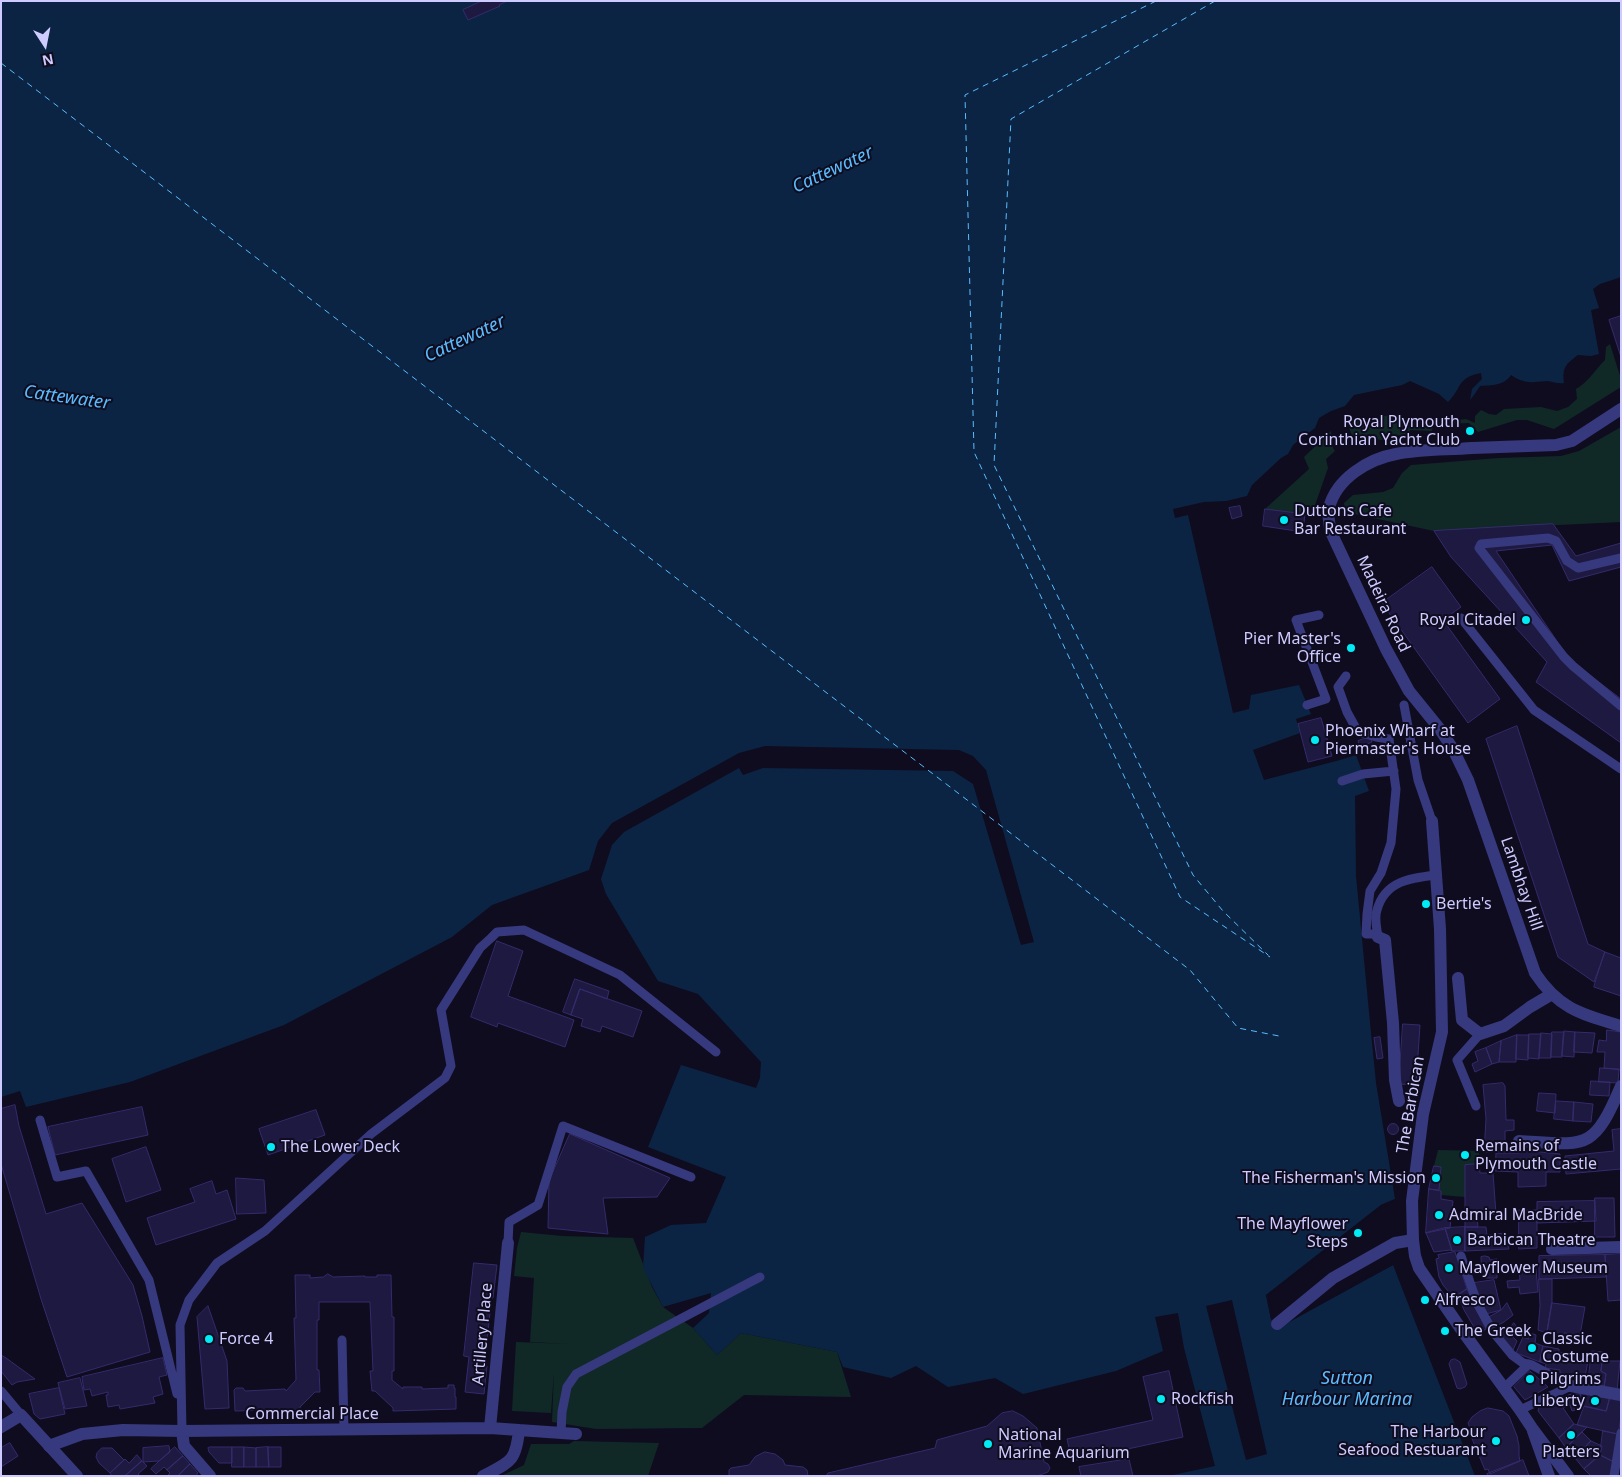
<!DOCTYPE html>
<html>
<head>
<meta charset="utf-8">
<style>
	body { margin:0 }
	#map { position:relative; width:1622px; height:1477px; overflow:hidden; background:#0f0c1f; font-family:"Noto Sans",sans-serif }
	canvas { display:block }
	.frame { position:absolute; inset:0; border:2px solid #cecbff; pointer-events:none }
	.north { position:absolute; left:20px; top:20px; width:50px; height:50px; -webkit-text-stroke:4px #0f0c1f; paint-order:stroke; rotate:169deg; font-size:14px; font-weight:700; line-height:20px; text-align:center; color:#cecbff }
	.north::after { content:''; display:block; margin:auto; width:18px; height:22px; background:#cecbff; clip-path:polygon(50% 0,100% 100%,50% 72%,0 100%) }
</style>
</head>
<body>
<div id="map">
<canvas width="1622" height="1477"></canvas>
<div class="frame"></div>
<div class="north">N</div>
</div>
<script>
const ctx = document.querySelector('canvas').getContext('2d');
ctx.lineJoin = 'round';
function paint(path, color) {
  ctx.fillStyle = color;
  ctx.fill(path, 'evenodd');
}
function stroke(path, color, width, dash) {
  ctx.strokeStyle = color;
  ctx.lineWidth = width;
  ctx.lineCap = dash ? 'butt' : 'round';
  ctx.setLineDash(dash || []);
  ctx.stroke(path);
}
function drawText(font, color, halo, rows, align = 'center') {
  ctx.font = font + ' "Noto Sans",sans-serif';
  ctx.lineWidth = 4;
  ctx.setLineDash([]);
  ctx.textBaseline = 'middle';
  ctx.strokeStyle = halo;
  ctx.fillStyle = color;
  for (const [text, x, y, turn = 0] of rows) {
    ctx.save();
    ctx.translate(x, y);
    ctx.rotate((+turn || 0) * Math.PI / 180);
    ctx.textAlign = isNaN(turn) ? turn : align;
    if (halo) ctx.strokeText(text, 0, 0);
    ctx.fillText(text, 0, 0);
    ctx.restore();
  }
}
paint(new Path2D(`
	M1610 344 1621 379V387L1554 429 1527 420H1517L1478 432 1469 423 1441 424 1433 426 1432 431 1410 430 1408 436 1387 435 1385 440 1361 439 1352 436 1347 422 1397 414 1406 418 1409 423 1420 421 1432 423 1466 419 1475 423V416L1481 410 1489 414 1496 415 1504 409 1541 407 1557 411 1568 407 1577 399 1576 389C1588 382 1595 370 1605 360L1606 347Z
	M1621 427V522L1434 531 1345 512 1344 503 1353 495 1383 492 1393 488 1402 473 1411 465 1499 458 1561 456 1579 451Z
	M1331 431 1333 448 1335 451 1326 459 1328 468 1314 508H1306L1305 514 1265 509 1309 469 1304 457Z
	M1438 1150 1479 1151V1164L1465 1197 1441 1195V1191L1439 1190 1441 1168 1434 1166Z
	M521 1232 562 1236 633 1238 652 1287 663 1307 693 1328 717 1355 741 1333 837 1352 851 1397 744 1395 702 1428 596 1429 552 1422 554 1372 551 1413 512 1411 516 1342 570 1344 530 1342 534 1278 514 1276 517 1248Z
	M574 1441 659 1443 648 1476H501L524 1465 531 1444H569Z`), '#102927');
paint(new Path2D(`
	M1 1H1621V277L1600 284 1593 289 1599 308 1591 310 1599 354 1591 356 1578 355C1566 364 1562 367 1564 383 1558 384 1554 382 1548 381 1543 381 1539 382 1535 382 1527 383 1518 380 1511 375 1504 386 1491 385 1480 386L1474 395 1470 400 1472 389 1482 379 1481 373C1456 378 1463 387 1448 402L1439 394 1410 381 1402 385 1354 395 1345 406 1331 411 1319 418 1315 428 1293 445 1288 454 1281 458 1252 485 1247 496 1226 501 1204 502 1173 509 1175 518 1188 515 1233 713 1249 709 1251 695 1299 685 1311 714 1296 719 1300 733 1253 750 1264 780 1340 760 1356 755 1369 791 1355 796 1356 876 1371 1033 1376 1083 1395 1199 1381 1205 1266 1295 1271 1319 1284 1325 1393 1265 1475 1476H1168L1215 1466 1184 1348 1178 1313 1155 1317 1163 1351 1116 1371 1023 1394 995 1378 948 1387 916 1366 891 1378 843 1367 837 1352 741 1333 717 1355 693 1328 709 1313 711 1293 663 1307 643 1268 645 1237 671 1225 706 1223 726 1177 648 1147 681 1065 756 1088 760 1078 761 1062 698 994 658 981 606 894 601 879 612 845 624 832 739 768 743 775 763 768 953 771 973 784 1021 945 1034 942 986 770 973 756 959 750 765 746 739 753 612 823 598 841 589 870 492 905 452 937 284 1025 130 1082 26 1107 20 1091 1 1097ZM1232 1300 1267 1454 1246 1460 1206 1306Z`), '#0c2444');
paint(new Path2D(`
	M1395 1199V1202L1382 1207 1268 1296 1277 1325 1393 1262V1265L1275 1328 1271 1319 1266 1295 1381 1205Z`), '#0f0c1f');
stroke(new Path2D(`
	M1156 1 965 95 974 452 1180 897 1270 957
	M1215 1 1011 119 994 465 1193 875 1223 911 1268 955
	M1 63 1190 970 1238 1028 1279 1036`), '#59bcfe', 1, [6, 5]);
const building = new Path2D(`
	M482 1H507L499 5 500 6 468 20 463 10Z
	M1621 316V357L1609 320Z
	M1240 506 1242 516 1232 519 1229 508Z
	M1265 509 1305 514 1303 532 1263 526Z
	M1553 524 1576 556 1621 543V567L1569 581 1552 545 1496 551 1569 659 1621 699V743L1536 682 1547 662 1451 557 1434 531Z
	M1432 567 1461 607 1443 620 1500 699 1468 723 1382 603Z
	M1321 718 1332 756 1308 762 1298 724Z
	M1517 726 1588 944 1605 952 1594 982 1558 957 1486 739Z
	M1370 737 1372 742 1360 747 1358 741Z
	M497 941 523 951 508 996 574 1020 565 1047 498 1023 497 1027 471 1017Z
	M1605 952 1621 958V996L1594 987Z
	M575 979 609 991 607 999 580 989 571 1015 563 1012Z
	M580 989 642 1011 633 1037 602 1026 600 1032 581 1026 583 1019 571 1015Z
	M1403 1024 1420 1025 1416 1085 1399 1084Z
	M1607 1030 1621 1032V1070L1604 1068 1605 1052H1597L1599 1040 1606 1041Z
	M1564 1031 1575 1032 1574 1057 1562 1056Z
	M1552 1032H1564L1562 1057H1551Z
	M1575 1032 1595 1033 1592 1053 1574 1052Z
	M1541 1033 1552 1034 1551 1058H1539Z
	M1529 1034H1541L1539 1059 1528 1058Z
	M1517 1035 1516 1062H1499L1501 1041Z
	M1517 1035H1529L1528 1060 1516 1059Z
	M1380 1037 1383 1058 1377 1059 1374 1038Z
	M1501 1041 1499 1062 1492 1064 1486 1048Z
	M1486 1048 1492 1064 1475 1072 1472 1064 1478 1061 1475 1052Z
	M1600 1068 1619 1069 1618 1083 1599 1082Z
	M1591 1081 1610 1082 1609 1096 1590 1095Z
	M1503 1083 1505 1086 1506 1120H1514V1130L1505 1131V1151L1484 1152 1486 1119 1483 1085Z
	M1539 1093 1556 1094 1555 1113 1537 1111Z
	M1556 1101 1574 1102 1573 1121 1554 1119Z
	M1574 1102 1593 1104 1591 1122 1573 1121Z
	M15 1105 19 1126 46 1214 82 1203 133 1285 142 1316 150 1352 67 1377 41 1299 1 1164V1109Z
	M142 1107 148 1135 55 1155 48 1127Z
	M316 1110 325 1135 268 1155 259 1129Z
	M1387.5 1129a5.5 5.5 0 1 1 11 0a5.5 5.5 0 1 1-11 0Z
	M1621 1129V1169L1566 1174 1565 1156 1614 1151 1612 1130Z
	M570 1134 670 1178 657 1197 603 1198 608 1234 548 1228 549 1181Z
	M146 1147 161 1190 126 1202 112 1159Z
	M1520 1150 1560 1154V1172H1546V1186L1518 1187V1172L1495 1171 1496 1153H1519Z
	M1479 1164 1480 1173H1493L1496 1214 1477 1216 1478 1227H1465V1165Z
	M1434 1166 1441 1167 1439 1190 1429 1189Z
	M236 1178 264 1180 266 1213 237 1214Z
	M212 1181 216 1194 227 1190 236 1219 156 1245 147 1218 195 1202 190 1189Z
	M1429 1189 1441 1191V1199L1453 1201 1450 1228 1426 1233Z
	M1595 1198H1614L1615 1237H1595Z
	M1595 1201 1596 1221 1537 1223V1202Z
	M1519 1210H1537V1248L1519 1249Z
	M1465 1227H1486L1487 1235 1505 1233 1509 1249 1465 1251Z
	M1465 1227V1251H1452L1445 1228Z
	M1445 1228 1452 1251 1450 1250 1434 1252 1426 1233Z
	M1455 1252 1467 1289 1454 1298 1443 1285 1439 1277 1436 1259 1439 1258 1438 1255Z
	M1621 1254V1300L1608 1301 1605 1255Z
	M1605 1255 1606 1277 1539 1279V1256Z
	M1485 1256 1489 1257 1490 1260 1497 1259V1278H1482L1481 1257Z
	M474 1263 497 1265 493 1298 487 1297 486 1300V1302L491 1303 485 1360 481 1359V1365L487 1366 484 1394 465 1392 469 1357 464 1356Z
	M1536 1269 1538 1292 1520 1294 1519 1287 1508 1288 1507 1281 1520 1280 1519 1270Z
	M328 1274 333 1277 365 1276V1277H377V1275H391L392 1317H394V1371H392V1380L403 1389V1387H422V1389L448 1388V1385H454V1388H455V1397H456V1409L393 1411V1408L375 1391H372L370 1371H373L370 1302H319V1320H317V1370H319L320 1392H315L300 1407V1412L276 1413V1410L235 1411 234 1390 236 1388H243L245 1391 285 1389 286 1391 296 1380 294 1318H296L295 1275H310V1278L323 1277Z
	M1539 1279H1552V1303L1547 1333 1538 1330 1540 1306Z
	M1494 1280 1501 1310 1486 1314 1474 1283Z
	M1467 1289 1486 1329 1478 1334 1464 1310 1458 1295Z
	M1507 1303 1513 1315 1504 1322 1493 1328 1487 1318 1501 1310Z
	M1552 1303 1585 1307 1580 1335 1564 1333 1563 1336 1547 1333Z
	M208 1306 227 1361 229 1408 205 1409 197 1317Z
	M1514 1323 1518 1329 1512 1336 1517 1341 1513 1350 1496 1331 1503 1326 1507 1331Z
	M1530 1333 1536 1335 1535 1343 1543 1346 1540 1362 1516 1353 1523 1337 1528 1339Z
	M1543 1346 1559 1349V1352L1574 1355V1357L1588 1361 1584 1382 1575 1380V1376L1560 1373V1370L1545 1368 1546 1364 1540 1362Z
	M1592 1351 1603 1352 1601 1371 1606 1374 1604 1386 1588 1383Z
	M1 1355 6 1358 35 1379 17 1382 12 1385 1 1371Z
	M163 1358 167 1375 159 1377 163 1394 153 1397 155 1403 120 1409 119 1405 108 1407 106 1395H108V1392L92 1396 90 1389 84 1390 82 1377Z
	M1455 1359 1460 1362 1467 1384 1465 1387 1460 1389 1457 1388 1449 1364 1451 1360Z
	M1603 1361H1620L1617 1391 1604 1388 1606 1374 1601 1371Z
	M1169 1371 1183 1437 1072 1461 1067 1439 1153 1420 1143 1377Z
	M1530 1371 1548 1387 1525 1400 1514 1387Z
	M80 1378 87 1406 65 1409 58 1383Z
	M59 1388 65 1414 40 1419 34 1414 29 1394Z
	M1580 1392 1583 1408 1572 1411 1570 1405 1563 1408 1557 1399Z
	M1580 1392 1610 1397 1606 1411 1582 1406Z
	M1610 1397 1621 1398V1418L1618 1434 1577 1425 1584 1406 1606 1411Z
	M1557 1399 1574 1424 1559 1438 1538 1411 1540 1404Z
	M1488 1408 1503 1411 1509 1416 1517 1436 1519 1446V1456L1520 1461 1490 1474 1488 1469 1485 1470 1468 1429 1470 1428 1468 1423 1472 1417 1480 1411Z
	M1013 1411 1023 1416 1037 1428 1044 1462 1048 1464 1050 1468 1048 1472 1037 1476H826L828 1473 935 1448 937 1440 987 1426 1002 1413Z
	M1574 1424 1587 1427 1566 1448 1559 1438Z
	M1603 1431 1618 1434 1614 1462 1600 1455Z
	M1582 1432 1591 1441 1575 1458 1566 1448Z
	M1591 1441 1602 1446 1600 1455 1584 1469 1575 1458Z
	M10 1443 18 1456 1 1467V1448Z
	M169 1446 170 1452 159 1461 143 1462V1448Z
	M175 1447 183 1456 167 1470 164 1467 156 1474 151 1469Z
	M210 1447H232V1463H219L209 1452 208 1448Z
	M232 1447H244V1467H232Z
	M244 1447 256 1448V1467H244Z
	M268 1447H281V1467H269Z
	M268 1447 269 1467H256V1448Z
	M102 1448H112L124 1460 110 1473 99 1463 96 1457 97 1453Z
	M765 1452 775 1454 783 1460 785 1465 803 1467 807 1470 808 1476H729V1470L731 1468 749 1465 755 1457Z
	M137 1455 142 1461 125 1476H112L110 1473 125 1459 129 1463Z
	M1600 1455 1614 1462 1611 1476H1591L1584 1469Z
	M183 1456 190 1464 178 1476H167L170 1473 167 1470Z
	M1129 1459 1133 1476H1081L1079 1467Z
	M1523 1460 1529 1476H1488L1487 1474Z
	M142 1461 147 1466 138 1474 140 1476H125Z
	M190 1464 198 1473 196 1476H178Z`);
paint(building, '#1e1940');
stroke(building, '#342b6c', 1);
stroke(new Path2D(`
	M1621 558 1578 568 1567 561 1556 541 1548 538 1481 544 1479 548 1564 657 1573 666 1621 706
	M1461 618 1534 710 1621 769
	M1346 676 1338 687 1347 712 1358 732 1376 737 1389 739 1396 789 1391 843 1381 873 1370 891 1367 914 1366 934H1377
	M1307 705 1326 699 1296 620 1319 615
	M1404 705 1418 780 1432 821
	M1342 781 1363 774 1394 771
	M1378 937C1377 929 1374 918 1377 910 1385 881 1410 878 1436 875
	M1476 1106 1457 1060 1480 1034
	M40 1120 57 1177 86 1171 149 1280 177 1394
	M508 1243 509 1222 538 1205 563 1126 691 1177
	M1461 1256 1477 1303 1493 1332 1512 1355 1523 1363 1532 1365 1571 1386
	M342 1340 344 1430
	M1504 1388 1529 1364
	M1 1391 21 1415
	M1520 1410 1571 1386
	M182 1431 180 1325 189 1300 217 1263 265 1231 371 1134 445 1078 451 1066 441 1010 480 948 491 938 497 932 524 930 620 975 716 1052
	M561 1433 562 1412 567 1387 576 1374 760 1277
	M1614 1476 1621 1433`), '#37397e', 9);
stroke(new Path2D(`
	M1378 937 1385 940 1393 1023 1395 1080 1399 1101
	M1277 1324 1333 1278 1395 1243 1413 1240
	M1571 1386 1621 1395
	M1533 1431 1549 1476`), '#37397e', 12);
stroke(new Path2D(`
	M1621 409 1572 441 1556 445C1528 446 1500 447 1472 448 1447 450 1421 449 1396 454 1368 459 1336 479 1329 508 1327 515 1330 523 1330 530L1386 649 1409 691 1439 728 1453 749 1468 780 1535 973C1559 1009 1581 1014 1621 1026
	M1432 821 1440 929 1442 1032 1423 1114 1412 1201 1413 1240 1415 1256 1419 1268 1461 1329 1520 1410 1532 1428 1568 1476
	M1458 978 1462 1020 1480 1034 1504 1026 1530 1007 1552 994
	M1519 1141C1586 1145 1593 1152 1621 1086
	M1552 1249 1621 1247
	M490 1428 508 1243
	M182 1431 184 1446 210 1476
	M49 1446 82 1434 123 1430 182 1431 490 1428 576 1434
	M483 1476C510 1462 516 1462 519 1430`), '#37397e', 12);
stroke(new Path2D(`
	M1 1427 21 1415 77 1476`), '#37397e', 12);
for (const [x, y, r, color] of [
	[1470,431,5,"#01ebf5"],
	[1284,520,5,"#01ebf5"],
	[1526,620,5,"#01ebf5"],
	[1351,648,5,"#01ebf5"],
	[1315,740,5,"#01ebf5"],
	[1426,904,5,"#01ebf5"],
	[271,1147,5,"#01ebf5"],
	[1465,1155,5,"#01ebf5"],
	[1436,1178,5,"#01ebf5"],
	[1439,1215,5,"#01ebf5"],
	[1358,1233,5,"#01ebf5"],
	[1457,1240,5,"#01ebf5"],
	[1449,1268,5,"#01ebf5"],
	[1425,1300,5,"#01ebf5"],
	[1445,1331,5,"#01ebf5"],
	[209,1339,5,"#01ebf5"],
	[1532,1348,5,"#01ebf5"],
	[1530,1379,5,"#01ebf5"],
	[1161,1399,5,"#01ebf5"],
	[1595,1401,5,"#01ebf5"],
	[1571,1435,5,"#01ebf5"],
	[1496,1441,5,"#01ebf5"],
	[988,1444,5,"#01ebf5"]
]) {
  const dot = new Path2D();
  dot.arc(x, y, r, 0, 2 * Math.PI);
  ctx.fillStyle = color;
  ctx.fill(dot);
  stroke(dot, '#0f0c1f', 2);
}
drawText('16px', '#cecbff', '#0f0c1f', [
	["Royal Plymouth",1460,422,"right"],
	["Corinthian Yacht Club",1460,440,"right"],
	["Duttons Cafe",1294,511],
	["Bar Restaurant",1294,529],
	["Royal Citadel",1516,620,"right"],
	["Pier Master's",1341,639,"right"],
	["Office",1341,657,"right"],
	["Phoenix Wharf at",1325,731],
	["Piermaster's House",1325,749],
	["Bertie's",1436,904],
	["Remains of",1475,1146],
	["Plymouth Castle",1475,1164],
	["The Lower Deck",281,1147],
	["The Fisherman's Mission",1426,1178,"right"],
	["Admiral MacBride",1449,1215],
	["The Mayflower",1348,1224,"right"],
	["Steps",1348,1242,"right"],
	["Barbican Theatre",1467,1240],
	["Mayflower Museum",1459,1268],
	["Alfresco",1435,1300],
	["The Greek",1455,1331],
	["Force 4",219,1339],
	["Classic",1542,1339],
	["Costume",1542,1357],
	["Pilgrims",1540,1379],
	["Rockfish",1171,1399],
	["Liberty",1585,1401,"right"],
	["The Harbour",1486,1432,"right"],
	["Seafood Restuarant",1486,1450,"right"],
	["National",998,1435],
	["Marine Aquarium",998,1453],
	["Platters",1571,1452,"center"]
], 'left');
drawText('16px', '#cecbff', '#0f0c1f', [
	["Madeira Road",1383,604,65],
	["Lambhay Hill",1521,884,71],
	["The Barbican",1411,1105,-80],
	["Artillery Place",483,1334,-85],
	["Commercial Place",312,1414]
]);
drawText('italic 18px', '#59bcfe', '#0f0c1f', [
	["Cattewater",833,170,-25],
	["Cattewater",465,339,-25],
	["Cattewater",67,398,8],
	["Sutton",1347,1379],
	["Harbour Marina",1347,1400]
]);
</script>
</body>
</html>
